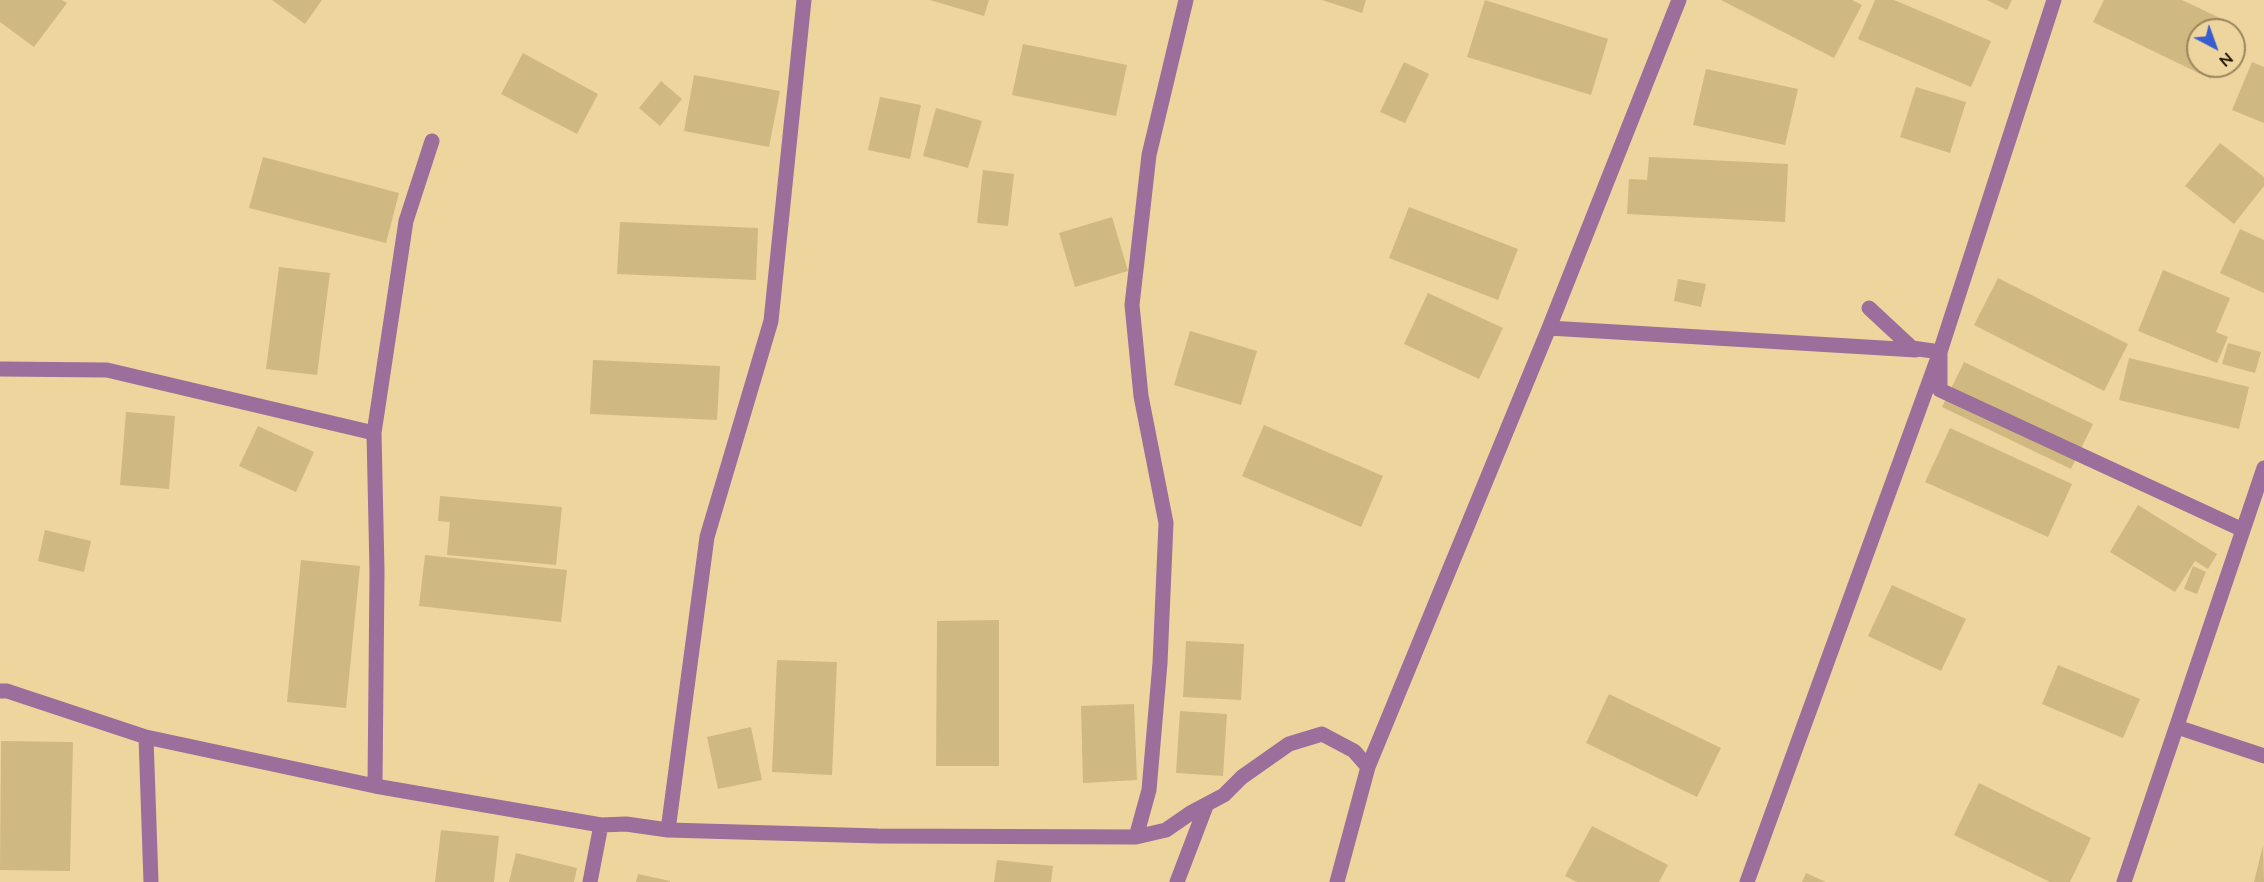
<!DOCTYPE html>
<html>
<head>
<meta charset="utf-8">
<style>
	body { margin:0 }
	#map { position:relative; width:2264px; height:882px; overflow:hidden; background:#eed59d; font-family:Mulish,sans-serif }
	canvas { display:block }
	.north { position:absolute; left:2186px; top:18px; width:60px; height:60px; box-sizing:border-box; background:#eed59d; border:2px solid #99865e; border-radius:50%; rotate:139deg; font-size:16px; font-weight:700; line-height:24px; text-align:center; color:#191000 }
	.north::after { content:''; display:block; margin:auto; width:21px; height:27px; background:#395dce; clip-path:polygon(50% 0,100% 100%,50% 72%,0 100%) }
</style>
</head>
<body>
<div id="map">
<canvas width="2264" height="882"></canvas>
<div class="north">N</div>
</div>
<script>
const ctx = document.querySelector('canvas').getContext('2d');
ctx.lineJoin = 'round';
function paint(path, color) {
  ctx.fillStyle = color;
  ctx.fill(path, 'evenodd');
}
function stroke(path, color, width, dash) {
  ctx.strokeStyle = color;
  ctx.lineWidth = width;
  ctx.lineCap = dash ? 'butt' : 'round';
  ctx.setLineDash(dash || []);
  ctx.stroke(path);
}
paint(new Path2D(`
	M0 0H62L67 3 34 47 0 22Z
	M272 0H322L305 24Z
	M930 0H989L984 16Z
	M1322 0H1366L1362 13Z
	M1485 0 1608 39 1591 95 1467 57Z
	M1721 0H1852L1862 5 1834 58Z
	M1875 0H1894L1991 41 1971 87 1858 39Z
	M1987 0H2012L2007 10Z
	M2104 0H2182L2237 26 2235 30H2198V66H2217L2211 79 2093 22Z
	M1023 44 1127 65 1116 116 1012 95Z
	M523 53 598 94 577 134 501 94Z
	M1404 62 1429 74 1405 123 1380 112Z
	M2252 62 2264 67V123L2232 110Z
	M1706 69 1798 89 1785 145 1693 125Z
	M694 75 780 91 769 147 684 131Z
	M661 81 682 99 660 126 639 108Z
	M1916 87 1966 102 1950 153 1900 137Z
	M880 97 921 105 910 159 868 150Z
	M936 108 982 121 968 168 923 156Z
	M2220 143 2264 177V186L2234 224 2185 186Z
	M263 157 399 193 386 243 249 208Z
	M1649 157 1788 164 1785 222 1627 214 1629 179 1647 180Z
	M983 170 1014 174 1008 226 977 223Z
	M1409 207 1518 249 1498 300 1389 258Z
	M1112 217 1128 271 1075 287 1059 233Z
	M620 222 758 228 756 280 617 274Z
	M2240 229 2264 240V293L2220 273Z
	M279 267 330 273 317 375 266 369Z
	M2163 270 2230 298 2216 332 2228 337 2217 363 2138 331Z
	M1998 278 2128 344 2104 391 1974 325Z
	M1678 279 1706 284 1701 307 1674 301Z
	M1428 293 1503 328 1479 379 1404 344Z
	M1190 331 1257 351 1241 405 1174 385Z
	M2228 343 2261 352 2255 373 2222 364Z
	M2129 358 2249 387 2239 429 2119 400Z
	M593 360 720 366 717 420 590 414Z
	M1964 362 2093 424 2071 469 1942 407Z
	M126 412 175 416 169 489 120 485Z
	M1264 425 1383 476 1361 527 1242 476Z
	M258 426 314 452 296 492 239 466Z
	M1950 428 2072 484 2048 537 1925 482Z
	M440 496 562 507 556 565 447 555 450 522 438 521Z
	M2138 505 2217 554 2208 569 2195 561 2175 592 2110 552Z
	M45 530 91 541 84 572 38 561Z
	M425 555 567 570 561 622 419 606Z
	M301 560 360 566 346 708 287 702Z
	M2193 566 2206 572 2197 594 2184 589Z
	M1892 585 1966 619 1941 671 1868 636Z
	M999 620V766H936L937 621Z
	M1186 641 1244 644 1241 700 1183 697Z
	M777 660 837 662 832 775 772 772Z
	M2058 665 2140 699 2123 738 2042 704Z
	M1609 694 1721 748 1697 797 1586 743Z
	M1134 704 1137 780 1083 783 1081 706Z
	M1180 711 1227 714 1223 776 1176 773Z
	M751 727 762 780 718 789 707 737Z
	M1 741 73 742 70 871 0 870Z
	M1979 783 2091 838 2070 882H2050L1954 835Z
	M1592 826 1668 865 1659 882H1577L1565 876Z
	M441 830 499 836 494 882H435Z
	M2263 845 2264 882H2254Z
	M516 853 577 868 574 882H509Z
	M997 860 1053 866 1051 882H994Z
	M1806 873 1826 882H1802Z
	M638 874 670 881V882H636Z`), '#d0b881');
stroke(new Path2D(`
	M1869 308 1912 348 1940 352V390L2243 530
	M1549 328 1916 350
	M0 369 107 370 374 433
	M0 691H7L146 737 375 786 601 825 626 824 668 830 878 836 1136 837 1166 830 1192 812 1224 795 1242 777 1289 744 1322 734 1354 751 1368 767
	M2177 727 2264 756
	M146 737 151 882
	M375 786 377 571 374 433 406 221 432 141
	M668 830 707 537 771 321 804 0
	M1136 837 1149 790 1160 663 1166 523 1141 396 1132 305 1149 155 1186 0
	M590 882 601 825
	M1177 882 1206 806
	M1337 882 1368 767 1549 328 1679 0
	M1747 882 1940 352 2054 0
	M2124 882 2264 468`), '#9b6e9b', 15);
</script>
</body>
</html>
